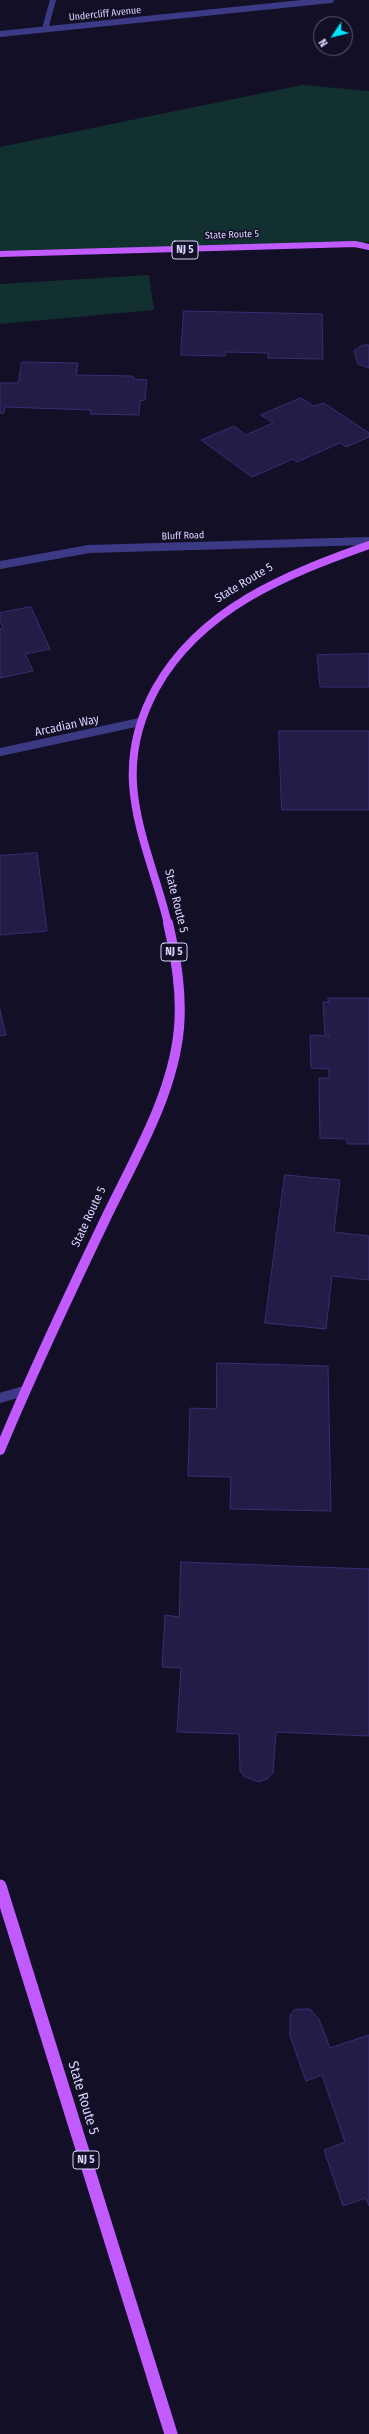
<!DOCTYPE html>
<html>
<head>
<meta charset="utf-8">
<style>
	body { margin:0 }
	#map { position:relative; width:369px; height:2434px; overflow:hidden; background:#130f26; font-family:"Fira Sans Condensed",sans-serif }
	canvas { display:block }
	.north { position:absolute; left:313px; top:16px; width:40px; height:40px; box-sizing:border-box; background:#130f26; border:1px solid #625e7d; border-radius:50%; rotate:235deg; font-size:11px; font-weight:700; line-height:16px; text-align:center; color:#d9d4ff }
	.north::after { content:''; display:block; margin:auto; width:14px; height:18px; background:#00e5ff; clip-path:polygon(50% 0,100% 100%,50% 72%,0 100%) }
</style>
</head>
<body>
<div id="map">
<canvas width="369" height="2434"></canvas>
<div class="north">N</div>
</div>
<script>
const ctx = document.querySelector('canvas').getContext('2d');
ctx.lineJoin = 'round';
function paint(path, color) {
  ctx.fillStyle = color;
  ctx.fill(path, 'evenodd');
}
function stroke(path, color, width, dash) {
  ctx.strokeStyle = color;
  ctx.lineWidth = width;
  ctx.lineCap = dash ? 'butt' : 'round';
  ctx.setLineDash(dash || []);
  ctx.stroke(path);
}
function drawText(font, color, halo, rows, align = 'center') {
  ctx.font = font + ' "Fira Sans Condensed",sans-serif';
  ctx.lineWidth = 3;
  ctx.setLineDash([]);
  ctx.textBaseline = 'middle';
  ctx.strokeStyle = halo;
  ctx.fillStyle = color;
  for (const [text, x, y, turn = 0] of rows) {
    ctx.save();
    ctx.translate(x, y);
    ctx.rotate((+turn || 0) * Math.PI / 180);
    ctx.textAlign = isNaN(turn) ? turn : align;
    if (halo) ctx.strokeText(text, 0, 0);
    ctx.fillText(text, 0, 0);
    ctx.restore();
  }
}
paint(new Path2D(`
	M302 85 369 91V242L355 244 0 254V147Z
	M149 275 154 310 0 324V284Z`), '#12302f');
const building = new Path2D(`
	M184 311 322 314 323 359 268 358V353L226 352 225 356 181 355Z
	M363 345H369V368L358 364 354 351Z
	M22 362 78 363 76 375 133 376V379L147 380 145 400 140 401 139 415 90 414 91 410 5 407 4 413H0V383H18Z
	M301 398 314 406 324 403 369 433V437L346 447 340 443 297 462 293 459 252 477 201 440 234 426 246 435 273 423 261 415Z
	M31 607 50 649 25 654 33 671 0 678V629L3 628 0 621V613Z
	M369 654V687H320L317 655Z
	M279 731H369V810H282Z
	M37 853 47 931 0 935V856Z
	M328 998H369V1144H347V1139L320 1138 319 1078H329V1069L311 1068 310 1035 329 1036V1034H325L323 1002H329Z
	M0 1010 6 1035 0 1036Z
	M285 1175 340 1180 334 1232 369 1236V1280L332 1276 326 1329 265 1323Z
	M217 1363 328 1366 331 1511 230 1509 231 1477 188 1476 190 1408 216 1409Z
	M181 1562 369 1569V1736L276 1732 273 1773 267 1779 259 1782 245 1777 240 1771 239 1734 177 1732 181 1668 162 1667 165 1615 179 1617Z
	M301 2009H310L319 2019 330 2048 369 2035V2206L366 2198 343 2206 324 2150 345 2142 322 2075 306 2081 290 2036V2015L294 2010Z`);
paint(building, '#241b47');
stroke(building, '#3b2d73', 1);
stroke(new Path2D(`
	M45 29 53 0
	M0 34 331 0`), '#3d3a85', 6);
stroke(new Path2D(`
	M0 565 89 549 369 541
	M0 752 140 722`), '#3d3a85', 8);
stroke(new Path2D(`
	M0 1398 24 1391`), '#3d3a85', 10);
stroke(new Path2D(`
	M0 254 355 244 369 247`), '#c25bff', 6);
stroke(new Path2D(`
	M168 924C157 878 136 831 133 784 131 750 140 717 156 688 201 608 287 574 369 545`), '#c25bff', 8);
stroke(new Path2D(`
	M0 1450C32 1373 68 1297 104 1222 133 1161 173 1096 179 1028 182 992 176 958 168 923`), '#c25bff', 10);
stroke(new Path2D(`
	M0 1886 171 2434`), '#c25bff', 13);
drawText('10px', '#d9d4ff', '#130f26', [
	["Undercliff Avenue",105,14,-6],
	["State Route 5",232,235,-2],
	["Bluff Road",183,536,-2]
]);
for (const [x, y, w] of [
	[185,250,26],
	[174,952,26],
	[86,2160,26]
]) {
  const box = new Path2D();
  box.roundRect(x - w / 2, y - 9, w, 18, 3);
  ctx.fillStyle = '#130f26';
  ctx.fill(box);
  stroke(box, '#d9d4ff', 1);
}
drawText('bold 11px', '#d9d4ff', null, [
	["NJ 5",185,250],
	["NJ 5",174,952],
	["NJ 5",86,2160]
]);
drawText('12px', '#d9d4ff', '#130f26', [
	["State Route 5",244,583,-31],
	["Arcadian Way",67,726,-12],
	["State Route 5",176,901,76],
	["State Route 5",89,1217,-65]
]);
drawText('14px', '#d9d4ff', '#130f26', [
	["State Route 5",83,2098,73]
]);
</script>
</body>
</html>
